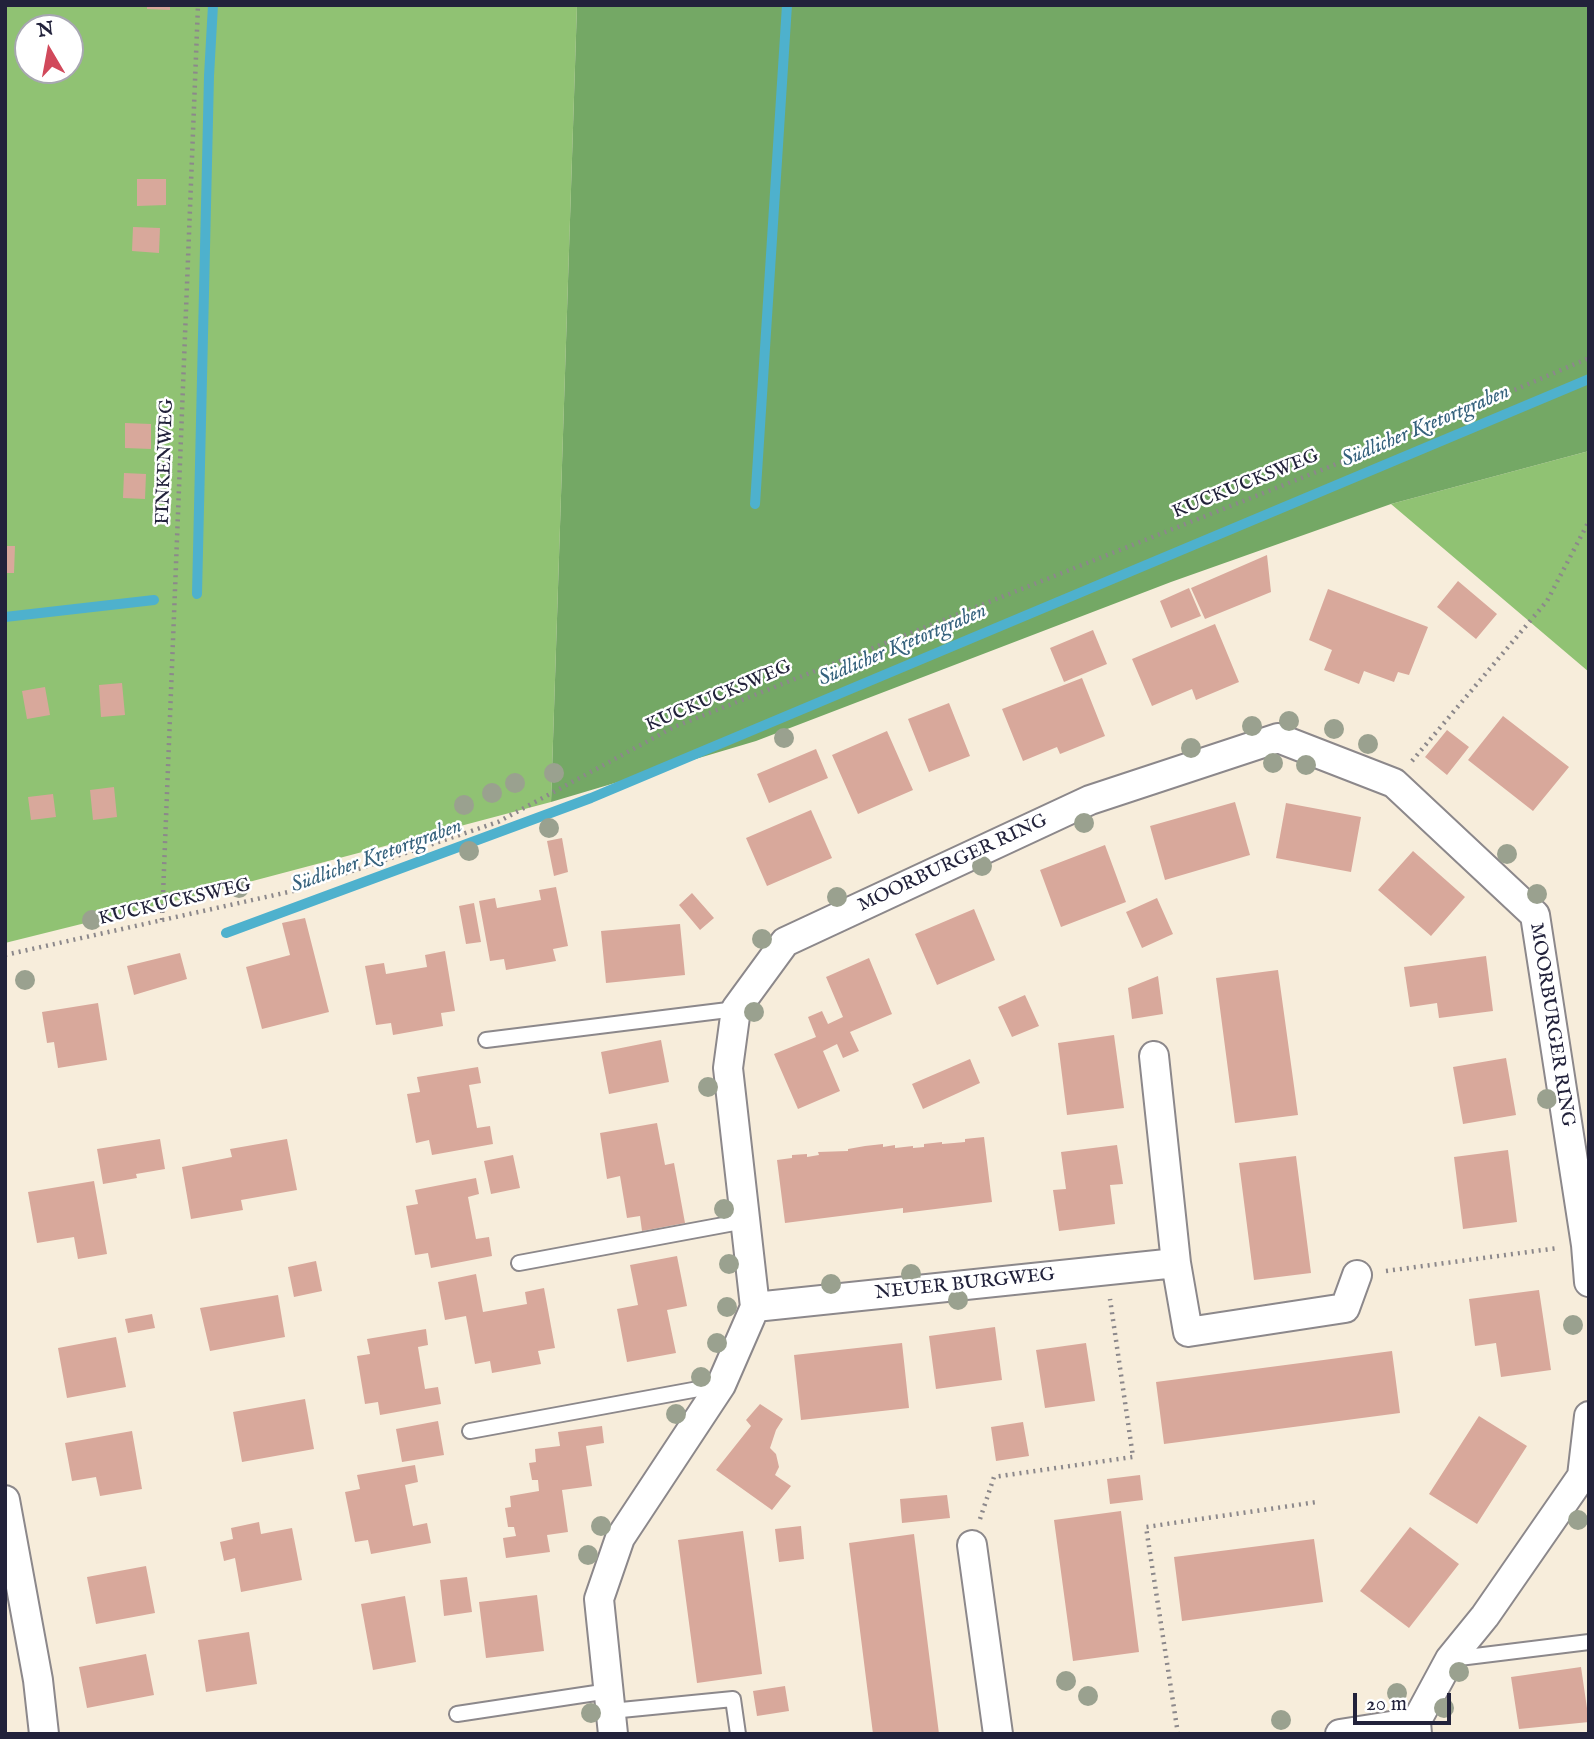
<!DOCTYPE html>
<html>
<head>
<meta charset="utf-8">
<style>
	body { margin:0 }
	#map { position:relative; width:1594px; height:1739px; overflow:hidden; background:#f7eddb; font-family:"IM FELL English",serif }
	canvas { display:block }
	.frame { position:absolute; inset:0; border:7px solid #22223b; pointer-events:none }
	.north { position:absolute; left:14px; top:14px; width:70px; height:70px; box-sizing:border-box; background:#fff; border:2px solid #a7a7b1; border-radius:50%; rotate:350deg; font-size:19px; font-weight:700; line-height:28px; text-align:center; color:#22223b }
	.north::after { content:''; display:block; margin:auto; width:24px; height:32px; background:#d1495b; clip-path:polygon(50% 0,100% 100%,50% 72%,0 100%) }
	.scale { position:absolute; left:1353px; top:1693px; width:98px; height:32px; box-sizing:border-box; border:4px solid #22223b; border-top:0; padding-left:9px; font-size:21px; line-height:24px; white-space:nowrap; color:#22223b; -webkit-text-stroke:5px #fff; paint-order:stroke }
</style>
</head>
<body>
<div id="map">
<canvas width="1594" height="1739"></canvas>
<div class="frame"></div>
<div class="north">N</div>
<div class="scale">20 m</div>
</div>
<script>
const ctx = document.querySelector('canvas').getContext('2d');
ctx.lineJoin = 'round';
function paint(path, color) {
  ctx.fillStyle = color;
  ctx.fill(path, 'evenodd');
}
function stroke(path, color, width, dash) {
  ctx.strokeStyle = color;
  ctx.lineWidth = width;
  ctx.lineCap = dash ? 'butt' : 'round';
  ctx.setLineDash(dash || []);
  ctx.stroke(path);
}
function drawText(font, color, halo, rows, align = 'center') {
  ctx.font = font + ' "IM FELL English",serif';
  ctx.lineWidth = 5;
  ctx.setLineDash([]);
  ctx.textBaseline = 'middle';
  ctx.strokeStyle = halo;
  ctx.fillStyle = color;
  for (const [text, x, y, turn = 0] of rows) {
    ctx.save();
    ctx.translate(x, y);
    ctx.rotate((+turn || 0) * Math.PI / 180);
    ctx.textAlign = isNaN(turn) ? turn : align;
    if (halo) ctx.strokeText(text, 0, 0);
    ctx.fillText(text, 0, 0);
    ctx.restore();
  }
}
paint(new Path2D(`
	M5 5H577L551 802 230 887 5 943ZM28 28H70V70H28Z
	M1589 451V672L1391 504Z`), '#90c273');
paint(new Path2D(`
	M577 5H1589V451L1391 504 1171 582 756 741 551 802Z`), '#74a865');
stroke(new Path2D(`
	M755 504 787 5
	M197 594 209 76 213 5
	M5 617 154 600
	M226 933 591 798 1589 379`), '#4eb1cd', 10);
paint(new Path2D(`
	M147 5H170V10L147 9Z
	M137 179H166V205L137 206Z
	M133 227 160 228 159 253 132 251Z
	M125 423 151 424V449L125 448Z
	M124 473 146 474 145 499 123 498Z
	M5 546H15L14 573H5Z
	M1267 555 1271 592 1205 619 1191 588Z
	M1458 581 1497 614 1476 639 1437 607Z
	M1189 588 1201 616 1171 628 1160 601Z
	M1328 589 1428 627 1409 675 1398 672 1394 682 1364 671 1359 684 1324 670 1332 650 1309 640Z
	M1215 624 1239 682 1196 700 1192 689 1152 706 1132 659Z
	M1093 630 1107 664 1064 682 1050 648Z
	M1082 678 1105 736 1060 754 1057 747 1023 761 1002 709Z
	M122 683 125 715 101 717 99 685Z
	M45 687 50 715 27 719 22 691Z
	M949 703 970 756 929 772 908 719Z
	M1503 716 1569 767 1533 811 1468 760Z
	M1447 730 1469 747 1447 775 1425 757Z
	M887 731 913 790 858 814 832 755Z
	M816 749 828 778 769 803 757 774Z
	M114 787 117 817 93 820 90 790Z
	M53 794 56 817 31 820 28 797Z
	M1235 802 1250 855 1165 880 1150 826Z
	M1286 803 1361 817 1351 872 1276 858Z
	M811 810 832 858 767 886 746 838Z
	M562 838 568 872 554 876 547 841Z
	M1105 845 1126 902 1061 927 1040 870Z
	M1413 851 1465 897 1431 936 1378 890Z
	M556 887 568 946 553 949 556 961 506 970 504 959 490 961 479 901 495 898 497 908 541 900 539 890Z
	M692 893 714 918 700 930 679 905Z
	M1157 898 1173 934 1142 948 1126 912Z
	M474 903 481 942 466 944 459 906Z
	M974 909 995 960 937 985 915 934Z
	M305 918 329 1012 262 1029 246 967 290 955 282 923Z
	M680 924 685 975 606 983 601 931Z
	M445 951 455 1011 441 1013 443 1026 393 1035 391 1023 376 1025 365 966 384 963 386 974 427 967 425 955Z
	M180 953 187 979 134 995 127 966Z
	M1486 956 1493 1011 1439 1018 1437 1003 1410 1007 1404 967Z
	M869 958 892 1014 850 1032 859 1051 843 1058 837 1044 823 1051 840 1091 798 1109 774 1054 816 1037 808 1017 822 1011 828 1024 843 1017 826 977Z
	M1278 970 1298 1115 1235 1123 1216 978Z
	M1158 976 1163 1014 1132 1019 1128 988Z
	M1025 995 1039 1026 1012 1037 998 1007Z
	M98 1003 107 1060 58 1068 54 1042 47 1043 42 1012Z
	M1114 1035 1124 1108 1067 1115 1058 1043Z
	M661 1040 669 1082 609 1094 601 1052Z
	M1506 1058 1516 1115 1463 1124 1453 1067Z
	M970 1059 980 1083 923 1109 912 1084Z
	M478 1067 481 1083 469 1085 477 1128 490 1126 493 1144 432 1155 429 1140 416 1143 407 1094 420 1092 417 1077Z
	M657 1123 665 1165 674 1163 685 1223 642 1231 640 1216 627 1218 620 1176 607 1179 600 1133Z
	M984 1137 992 1202 903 1213V1208L785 1223 777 1160 792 1158V1155L807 1154V1157L819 1155 818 1152 848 1151V1149L865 1146 883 1144V1147L895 1145V1148L913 1146V1148L924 1147V1144L942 1142V1144L954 1143 965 1142V1139Z
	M160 1139 165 1169 136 1174 137 1178 103 1184 97 1149Z
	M287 1139 297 1190 241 1200 243 1210 191 1219 182 1167 232 1157 230 1149Z
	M1117 1145 1123 1184 1110 1185 1115 1224 1059 1231 1053 1190 1066 1189 1061 1152Z
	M1508 1150 1517 1222 1463 1229 1454 1157Z
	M513 1155 520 1188 491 1194 484 1161Z
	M1296 1156 1311 1273 1254 1280 1239 1163Z
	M476 1178 479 1194 468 1197 476 1239 489 1237 492 1256 431 1268 428 1253 415 1255 406 1206 418 1204 415 1190Z
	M94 1181 107 1254 78 1259 74 1237 37 1243 28 1192Z
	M677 1256 687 1306 667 1310 676 1353 627 1362 617 1309 638 1305 630 1265Z
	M316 1261 322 1291 294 1297 288 1267Z
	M476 1274 483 1312 527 1304 525 1292 544 1288 555 1348 538 1351 541 1364 492 1373 490 1361 475 1364 466 1316 445 1320 438 1282Z
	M1539 1290 1551 1370 1501 1377 1496 1343 1475 1346 1469 1299Z
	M278 1295 285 1337 210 1351 200 1308Z
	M152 1314 155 1328 128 1333 125 1319Z
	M995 1327 1002 1380 936 1389 929 1336Z
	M426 1329 428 1345 418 1347 425 1389 438 1387 441 1404 380 1415 378 1402 365 1404 357 1356 370 1354 367 1339Z
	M116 1337 126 1387 67 1398 58 1348Z
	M902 1343 909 1408 801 1420 794 1355Z
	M1086 1343 1095 1401 1045 1408 1036 1350Z
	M1392 1351 1400 1413 1164 1444 1156 1382Z
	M305 1399 314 1449 242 1462 233 1412Z
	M760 1404 783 1419 776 1430 770 1448 776 1454 779 1467 775 1475 791 1486 772 1510 716 1470 751 1426 746 1420Z
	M1479 1416 1527 1446 1477 1524 1429 1494Z
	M438 1421 444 1455 402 1462 396 1429Z
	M1023 1422 1029 1456 996 1461 991 1427Z
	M602 1426 604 1443 586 1446 592 1486 562 1490 568 1532 547 1535 550 1552 506 1558 503 1538 516 1536 514 1527H508L505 1508 511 1507 510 1496 539 1491 538 1480H532L529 1463 536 1462 535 1449 560 1446 558 1432Z
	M132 1431 142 1489 100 1496 96 1477 72 1481 65 1443Z
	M415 1465 418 1482 405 1485 413 1526 427 1523 431 1543 371 1554 368 1540 355 1542 345 1492 360 1489 357 1475Z
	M1140 1475 1143 1500 1110 1504 1107 1479Z
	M947 1495 950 1518 902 1523 900 1499Z
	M1121 1511 1139 1652 1073 1661 1054 1520Z
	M259 1522 261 1534 292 1528 302 1580 241 1592 235 1558 224 1561 220 1542 233 1539 231 1528Z
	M801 1526 804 1559 779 1562 775 1529Z
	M1410 1527 1459 1564 1409 1628 1360 1591Z
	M743 1531 762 1674 697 1683 678 1540Z
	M914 1534 939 1734H873L849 1543Z
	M1314 1539 1323 1602 1182 1621 1174 1557Z
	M146 1566 155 1613 96 1624 87 1577Z
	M467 1577 472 1612 444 1616 440 1580Z
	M537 1595 544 1651 486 1658 479 1602Z
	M405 1596 416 1662 373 1670 361 1604Z
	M249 1632 257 1684 206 1692 198 1640Z
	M146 1654 154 1695 87 1708 79 1667Z
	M1581 1667 1589 1722 1519 1729 1511 1677Z
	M785 1686 789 1711 757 1716 753 1691Z`), '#d8a89b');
const service = new Path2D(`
	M486 1040 736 1009
	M519 1263 745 1221
	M470 1431 720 1385
	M1451 1659 1589 1642
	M611 1711 733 1699 738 1734
	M457 1714 609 1691`);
const minor = new Path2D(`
	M1154 1056 1176 1263 1188 1332 1345 1308 1357 1275
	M755 1307 1176 1263
	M5 1500 38 1680 44 1734
	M972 1545 998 1734
	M613 1734 599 1599 620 1538 721 1385 755 1307 728 1068 736 1009 785 942 1090 800 1278 738 1394 783 1535 915 1586 1245 1589 1282
	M1340 1734 1416 1722
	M1417 1734 1416 1722 1450 1659 1485 1616 1582 1476 1589 1416`);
stroke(service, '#8c888b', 18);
stroke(minor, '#8c888b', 32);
stroke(new Path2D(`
	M1412 761 1547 601 1589 521
	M162 920 198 5
	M5 955 293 891 498 822 674 727 1407 436 1589 358
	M1386 1271 1558 1248
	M980 1519 994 1477 1133 1457 1110 1299
	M1178 1734 1146 1527 1317 1502`), '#8c888b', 4.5, [2, 5]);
stroke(service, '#fff', 14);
stroke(minor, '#fff', 28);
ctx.fillStyle = '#9aa18f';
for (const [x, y] of [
	[1289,721],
	[1252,726],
	[1334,729],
	[784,738],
	[1368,744],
	[1191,748],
	[1273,763],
	[1306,765],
	[554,773],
	[515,783],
	[492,793],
	[464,805],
	[1084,823],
	[549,828],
	[469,851],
	[1507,854],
	[982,866],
	[239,888],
	[1537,894],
	[837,897],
	[92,920],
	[762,939],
	[25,980],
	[754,1012],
	[708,1087],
	[1547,1099],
	[724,1209],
	[729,1264],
	[911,1274],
	[831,1284],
	[958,1300],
	[727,1307],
	[1573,1325],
	[717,1343],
	[701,1377],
	[676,1414],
	[1578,1520],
	[601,1526],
	[588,1555],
	[1459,1672],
	[1066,1681],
	[1397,1693],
	[1088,1696],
	[1444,1708],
	[591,1713],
	[1281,1720]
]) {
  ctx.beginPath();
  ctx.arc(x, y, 10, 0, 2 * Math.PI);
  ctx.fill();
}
drawText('19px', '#22223b', '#fff', [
	["FINKENWEG",166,462,-88],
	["KUCKUCKSWEG",1246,485,-22],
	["KUCKUCKSWEG",719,697,-23],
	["MOORBURGER RING",953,864,-25],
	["KUCKUCKSWEG",175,903,-13],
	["MOORBURGER RING",1551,1025,81],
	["NEUER BURGWEG",965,1285,-6]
]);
drawText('italic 21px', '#36627d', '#fff', [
	["Südlicher Kretortgraben",1426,427,-23],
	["Südlicher Kretortgraben",903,646,-23],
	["Südlicher Kretortgraben",377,857,-20]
]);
</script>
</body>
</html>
